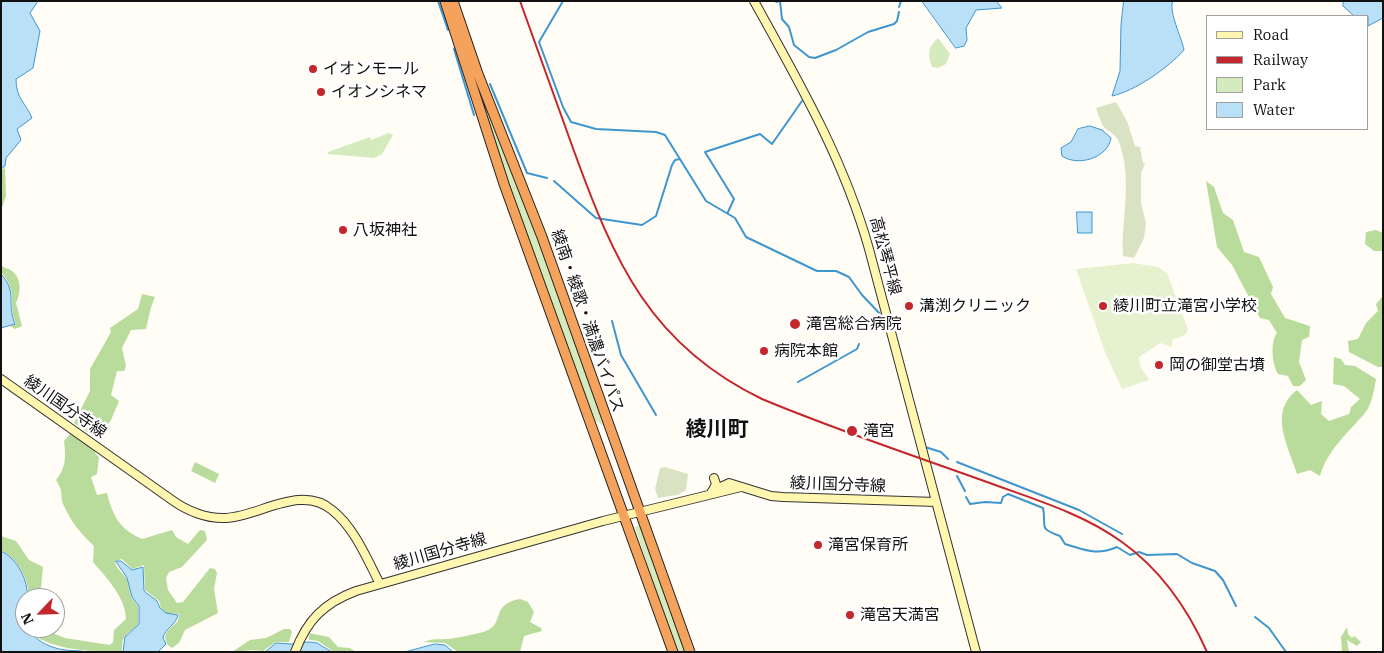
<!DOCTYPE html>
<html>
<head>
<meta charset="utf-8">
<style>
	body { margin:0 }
	#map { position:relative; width:1384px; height:653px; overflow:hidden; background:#fffdf5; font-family:"IBM Plex Serif",serif }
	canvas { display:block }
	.frame { position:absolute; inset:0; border:2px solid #111; pointer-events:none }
	.legend { position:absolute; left:1206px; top:15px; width:162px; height:115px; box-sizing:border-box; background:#fff; border:1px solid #a0a0a0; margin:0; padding:6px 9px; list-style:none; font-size:15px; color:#111 }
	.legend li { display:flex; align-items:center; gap:10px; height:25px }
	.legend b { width:25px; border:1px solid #a0a0a0 }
	.north { position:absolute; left:15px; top:588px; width:50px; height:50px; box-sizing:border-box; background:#fff; border:1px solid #a0a0a0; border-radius:50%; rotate:246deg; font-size:14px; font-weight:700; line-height:20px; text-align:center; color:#111 }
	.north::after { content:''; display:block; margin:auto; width:18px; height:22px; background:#c4262e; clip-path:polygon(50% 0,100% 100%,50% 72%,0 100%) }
</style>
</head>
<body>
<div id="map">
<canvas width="1384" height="653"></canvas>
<div class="frame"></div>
<ul class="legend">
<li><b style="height:6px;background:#fff6b0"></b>Road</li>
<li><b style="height:6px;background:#c4262e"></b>Railway</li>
<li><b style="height:14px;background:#d5ebbd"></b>Park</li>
<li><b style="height:14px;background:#b9e0f7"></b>Water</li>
</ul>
<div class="north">N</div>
</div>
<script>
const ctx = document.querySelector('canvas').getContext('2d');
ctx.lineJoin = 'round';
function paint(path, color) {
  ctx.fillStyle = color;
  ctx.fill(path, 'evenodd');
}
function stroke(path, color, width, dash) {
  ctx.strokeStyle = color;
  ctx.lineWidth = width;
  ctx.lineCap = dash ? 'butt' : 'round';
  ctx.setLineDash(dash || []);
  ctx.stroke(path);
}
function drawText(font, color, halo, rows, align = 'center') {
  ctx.font = font + ' "IBM Plex Serif","Noto Sans JP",serif';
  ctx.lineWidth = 5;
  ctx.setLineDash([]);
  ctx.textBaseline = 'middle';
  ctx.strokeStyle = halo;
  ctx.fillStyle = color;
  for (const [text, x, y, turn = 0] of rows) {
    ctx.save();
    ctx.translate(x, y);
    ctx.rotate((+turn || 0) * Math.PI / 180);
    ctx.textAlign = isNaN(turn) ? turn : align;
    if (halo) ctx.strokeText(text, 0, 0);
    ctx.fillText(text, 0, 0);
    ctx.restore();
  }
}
paint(new Path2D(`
	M457 23 524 196 586 369 603 426 598 421 596 422C544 290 499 157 457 23Z
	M938 38 950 54 946 64 938 68 932 67C927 54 928 47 938 38Z
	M389 133 393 135 382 154 374 158 328 154V152L370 137 371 140Z
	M641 525 687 652H676L635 527Z`), '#d5ebbd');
paint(new Path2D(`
	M5 168 6 196 1 210V170Z
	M1206 181 1214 187 1223 213 1233 220 1244 252 1259 257 1273 287 1271 294 1285 318 1310 326 1309 337 1302 340 1299 362 1306 380 1300 386H1293L1288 376 1278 374C1272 364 1270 342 1277 333L1269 320 1260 318 1232 265 1217 247Z
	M1376 230 1383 233V255L1382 251H1374L1365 244 1366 232Z
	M1 265C5 269 8 268 12 271 22 279 21 293 16 303L22 326 15 329 10 326 16 324C7 302 19 293 1 272Z
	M142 294 155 297C150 308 149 317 146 329L131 330 122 348 126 366 124 371H117L111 395 119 401 111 420 98 439 74 423 90 391V369L111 332 110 328 138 309Z
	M1383 296V367H1378L1349 352 1348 341 1358 339 1366 323 1378 311 1376 304Z
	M1334 357 1341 359 1345 365 1355 366 1376 379C1374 390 1372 404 1365 413 1348 433 1328 449 1320 476L1310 470 1297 474C1288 445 1268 412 1297 390L1311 405 1322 401 1321 414 1329 421 1349 414 1351 407 1360 399 1344 386 1333 384Z
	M72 432 95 450V453L99 457 97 474 91 477 97 495 107 493C113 516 119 529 142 539L172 530 176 537 188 544 200 530 205 531 207 540 182 567 169 572 166 578 168 590 177 603 183 602 210 568 215 569 217 573 214 589 218 613 185 630 179 643 172 648 168 645C161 634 169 629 178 621L179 614 166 613 161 608 159 601 145 590 144 565 132 569 122 559 115 561 116 566 127 579 131 597 138 606V624C128 636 122 632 122 651 98 653 42 650 27 628H41L65 638 110 645 113 642 114 630 126 619C126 598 106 577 93 562L94 546C81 534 71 522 64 506 59 495 65 494 56 480 66 468 66 457 64 441Z
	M195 462 219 474 215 483 191 471Z
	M1 536 16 541 29 560 43 567 40 598H28C31 581 17 558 1 550Z
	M520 599 528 602 534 612 530 622 541 628 542 631 524 636 520 652H458L445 643 424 642C433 638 438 640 447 639 452 639 482 633 486 631 505 624 490 604 520 599Z
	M1347 627 1348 634 1352 638 1354 636 1361 642 1357 646 1347 640 1349 652H1342L1341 637Z
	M284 629H290L292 632 289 642H276L263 651 253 650 232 652 250 640 266 638Z
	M309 633 329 637 338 647 350 648 356 652H334L318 641 309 640Z`), '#b9dc9c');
paint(new Path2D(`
	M1116 102 1127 121 1135 146 1140 147 1143 163 1145 164 1141 173V203L1146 223 1144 238 1134 258 1123 256C1121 217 1133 180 1119 142 1116 134 1108 132 1103 126 1100 121 1098 113 1096 108Z
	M665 467 688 474 686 490 678 495 658 498 655 489 660 468Z`), '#d9e3c4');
paint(new Path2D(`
	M1133 263 1158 267 1167 273 1188 330 1185 335 1172 340V347L1160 343 1139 357 1140 366 1149 380 1122 389 1105 352 1076 269Z`), '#e6f2cf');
const water = new Path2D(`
	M1 1H38L30 13 40 31 33 68 16 79C16 99 26 103 32 118L17 129 21 140 6 158 5 166 1 169Z
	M922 1H996L1002 8 976 10 966 28 967 40 964 46 956 48Z
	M1124 1H1173C1168 11 1182 38 1184 50 1168 68 1135 91 1112 96L1120 71 1121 25Z
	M1344 1H1383V18L1368 26V16H1354L1343 6Z
	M1090 126 1102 130 1111 138C1108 158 1078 167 1062 156L1061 148 1071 142 1078 129Z
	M1077 212H1092V233H1078Z
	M1 274C18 293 6 302 15 324L1 328Z
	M1 551C17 558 29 581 27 598H25V604L19 611C28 633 39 646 65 650 72 651 79 650 86 652H1Z
	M116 561H121L132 570 143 567 144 591 157 601 160 608 166 613 178 615C176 625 165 628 163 638L166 644 158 652H123L125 637 139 624V606L132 597 127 578Z
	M309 642 317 643 332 652H265L276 643 291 644Z
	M435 644 445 645 453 652H405Z`);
paint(water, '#b9e0f7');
stroke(water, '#3f96cf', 1);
stroke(new Path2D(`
	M438 1 448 30
	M563 1 539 42 563 107 571 122 596 129 656 132 665 135 706 201 735 218 746 237 817 271H836L849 277 862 295 882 316
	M775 1 777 2
	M780 1 782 19 789 27 794 45 809 57 815 58 836 50 868 32 894 24 897 21 899 12
	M899 7 901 1
	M454 49 474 115
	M490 84 527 173 547 178
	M554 181 596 218 642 225 656 216 672 165 675 160 680 159
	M728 212 734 199 705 152 760 134 772 144 802 101
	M612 321 621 355 656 415
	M798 382 857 349 859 344
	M925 447 941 452 948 459
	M957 462 1079 510 1122 534
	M957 476 965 491
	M966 497 970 504 985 502 1001 503 1003 497 1008 494 1043 508C1047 527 1037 528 1060 536L1065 544C1086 550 1096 556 1117 547L1130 555 1139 552 1147 555 1177 554 1192 563 1215 571 1223 580 1236 606
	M1255 617 1269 628 1286 652`), '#3f96cf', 2);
const secondary = new Path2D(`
	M754 1C799 82 844 160 869 249L976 652
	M1 379 172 500C187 511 207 519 226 518 260 516 301 484 332 510 354 527 367 559 380 584
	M713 490 716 484 714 478
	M712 491 729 483 771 496 783 497 936 502
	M295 652C307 620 324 603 356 591L603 521 741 487`);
const highway = new Path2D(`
	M445 1 504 184 673 652
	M453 1 478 74 542 237 690 652`);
stroke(secondary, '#333', 10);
stroke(highway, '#222', 11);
stroke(secondary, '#fff6b0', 8);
stroke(highway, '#f5a25d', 9);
stroke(new Path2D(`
	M520 1C538 51 556 101 574 151 614 261 650 345 762 399 836 430 912 455 987 482 1033 499 1082 513 1122 542 1161 570 1188 609 1207 652`), '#c4262e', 2);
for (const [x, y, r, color] of [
	[313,69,5,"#c4262e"],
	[321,92,5,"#c4262e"],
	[343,230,5,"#c4262e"],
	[909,306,5,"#c4262e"],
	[1103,306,5,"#c4262e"],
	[795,324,6,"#c4262e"],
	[764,351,5,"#c4262e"],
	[1159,365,5,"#c4262e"],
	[852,431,6,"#c4262e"],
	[818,545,5,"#c4262e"],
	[850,615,5,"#c4262e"]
]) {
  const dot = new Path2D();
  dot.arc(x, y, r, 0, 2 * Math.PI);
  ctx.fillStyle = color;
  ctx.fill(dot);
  stroke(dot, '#fff', 2);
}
drawText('16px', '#111', '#fff', [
	["イオンモール",323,69],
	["イオンシネマ",331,92],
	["八坂神社",353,230],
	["溝渕クリニック",919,306],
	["綾川町立滝宮小学校",1113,306],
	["滝宮総合病院",806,324],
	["病院本館",774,351],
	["岡の御堂古墳",1169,365],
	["滝宮",863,431],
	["滝宮保育所",828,545],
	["滝宮天満宮",860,615]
], 'left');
drawText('16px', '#111', '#fff', [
	["高松琴平線",885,256,75],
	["綾南・綾歌・満濃バイパス",587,321,71],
	["綾川国分寺線",65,407,35],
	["綾川国分寺線",838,485,2],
	["綾川国分寺線",440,552,-16]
]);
drawText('bold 21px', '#111', '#fff', [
	["綾川町",717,430]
]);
</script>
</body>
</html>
